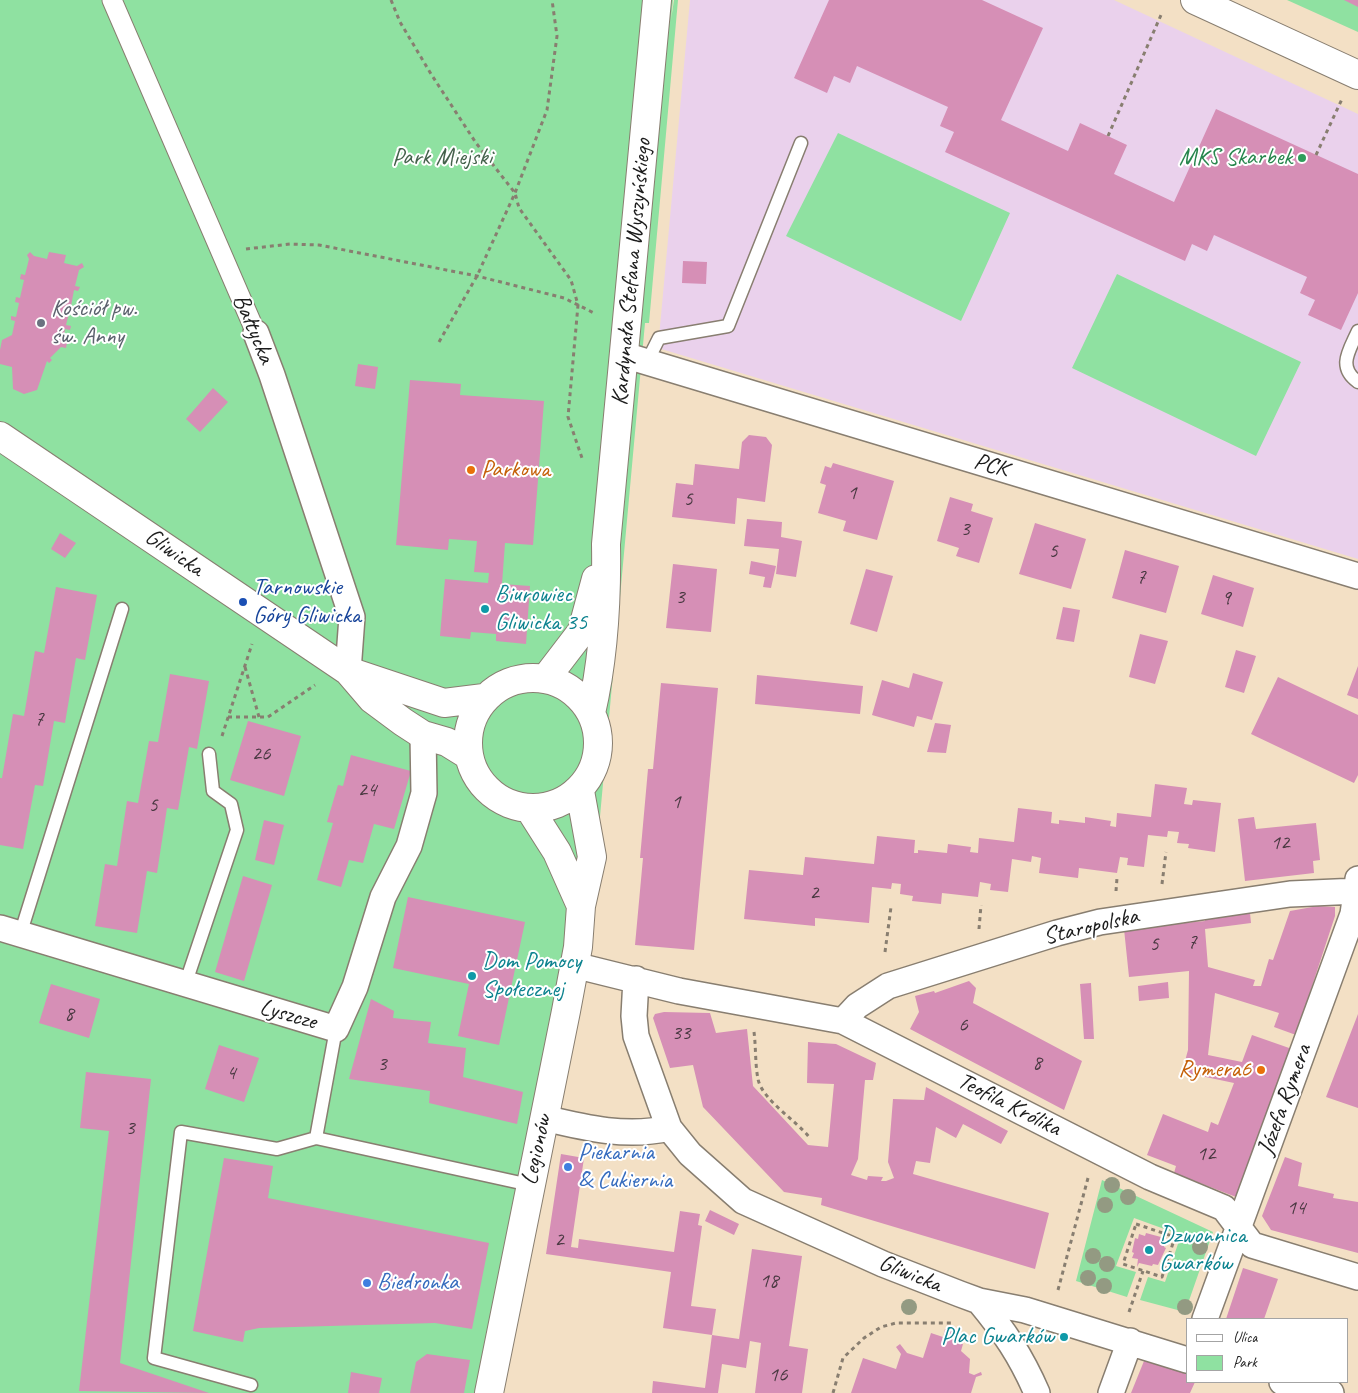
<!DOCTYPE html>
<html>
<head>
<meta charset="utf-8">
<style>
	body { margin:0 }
	#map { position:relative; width:1358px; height:1393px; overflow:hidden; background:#f3e0c5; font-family:Caveat,sans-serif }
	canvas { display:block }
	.legend { position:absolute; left:1186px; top:1318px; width:162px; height:65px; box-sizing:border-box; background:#fff; border:1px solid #a4a4a4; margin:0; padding:6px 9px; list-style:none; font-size:15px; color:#1c1c1c }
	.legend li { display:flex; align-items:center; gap:10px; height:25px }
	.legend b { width:25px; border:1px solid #a4a4a4 }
</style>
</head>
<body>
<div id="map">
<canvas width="1358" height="1393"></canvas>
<ul class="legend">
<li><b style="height:6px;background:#fff"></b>Ulica</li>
<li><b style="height:14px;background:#8fe1a1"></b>Park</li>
</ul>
</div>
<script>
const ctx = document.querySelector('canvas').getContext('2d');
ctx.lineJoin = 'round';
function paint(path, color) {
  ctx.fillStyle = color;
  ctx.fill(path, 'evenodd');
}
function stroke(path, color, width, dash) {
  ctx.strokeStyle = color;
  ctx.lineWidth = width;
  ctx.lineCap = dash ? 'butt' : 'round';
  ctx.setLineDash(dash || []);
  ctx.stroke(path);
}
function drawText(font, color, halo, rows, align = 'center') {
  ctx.font = font + ' Caveat,sans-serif';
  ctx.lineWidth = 4;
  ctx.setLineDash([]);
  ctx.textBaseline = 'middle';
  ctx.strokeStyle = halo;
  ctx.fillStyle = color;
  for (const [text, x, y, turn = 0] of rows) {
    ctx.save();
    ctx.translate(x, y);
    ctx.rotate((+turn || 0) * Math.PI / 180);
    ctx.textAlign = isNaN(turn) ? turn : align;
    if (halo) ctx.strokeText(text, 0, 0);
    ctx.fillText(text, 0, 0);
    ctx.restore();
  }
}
paint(new Path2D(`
	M690 0H1114L1358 114V559L658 348Z`), '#ead1ec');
paint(new Path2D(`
	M0 0H673L671 20 674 0H678L649 323H645L586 970 502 1393H0Z
	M1287 0H1358V32Z
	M838 133 1010 213 961 321 786 236Z
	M1117 274 1301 362 1256 456 1072 368Z
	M1102 1180 1213 1232 1185 1312 1140 1300 1148 1277 1165 1282 1181 1235 1134 1218 1116 1266 1136 1272 1127 1297 1076 1281Z`), '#8fe1a1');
paint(new Path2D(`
	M829 0H982L1043 28 1001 120 1068 151 1080 123 1127 145 1114 174 1174 202 1216 109 1358 174V293L1341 330 1308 315 1315 300 1300 293 1307 277 1214 235 1207 251 1192 244 1185 261 945 152 954 132 940 126 948 107 857 66 850 83 834 76 827 93 794 78Z
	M1344 0H1358V7Z
	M30 252 34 256 47 259 49 252 66 255 64 263 77 266 82 263 84 267 79 270 75 286 80 287 78 291 74 290 71 306 75 307 74 310 70 309 66 325 71 326 70 330 65 329 63 342 67 343 66 348 61 347 50 358 52 360 49 363 47 361 37 390 24 394 13 389 12 367 0 364V350L2 340 12 335 15 321 11 320V316L16 317 19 303 15 302 16 297 20 298 24 280 20 279 21 274 25 275 29 259 27 255Z
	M683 261 707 262 706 284 682 283Z
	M358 364 378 367 375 389 355 386Z
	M410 380 461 384 460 395 544 401 533 545 505 543 502 584 530 586 526 644 496 641V634L471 632 470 639 440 636 445 579 488 583 489 573 474 572 477 541 449 539 448 550 396 545Z
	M213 388 228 402 200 432 186 419Z
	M749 435 766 437 772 445 765 502 737 498 735 524 672 517 676 483 693 485 695 464 739 469 742 442Z
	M833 463 894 481 877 540 843 531 846 521 818 513 826 485 820 483 825 466 831 468Z
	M950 497 973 504 971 511 993 518 979 563 956 556 959 548 937 541Z
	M747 519 782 522 781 537 802 541 796 577 776 574 779 549 744 546Z
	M1035 523 1086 539 1071 589 1019 574Z
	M60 533 76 543 65 558 51 549Z
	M1125 550 1179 566 1166 613 1112 598Z
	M751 561 776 566 771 588 763 587 765 577 749 574Z
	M673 564 717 569 711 632 666 628Z
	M866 569 893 576 877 632 850 624Z
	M1213 575 1254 588 1243 627 1201 614Z
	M56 587 97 595 85 660 76 658 65 723 54 721 43 786 35 785 23 849 0 845V778H2L13 714 24 716 35 651 44 653Z
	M1063 607 1080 610 1074 642 1056 639Z
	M1140 634 1168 641 1155 684 1129 677Z
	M1236 650 1256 656 1244 693 1225 687Z
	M1358 666V699L1347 695Z
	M913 673 943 682 932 720 917 716 914 727 872 715 882 680 909 688Z
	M170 674 209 681 197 749 189 747 178 810 167 808 157 873 147 871 137 933 95 926 105 864 117 866 127 801 138 803 149 741 158 742Z
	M757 675 863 686 860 714 755 704Z
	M1278 677 1358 715V775L1354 783 1251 734Z
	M661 683 718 688 694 950 635 945 643 858H640L648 769H653Z
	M248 721 301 736 284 796 230 780Z
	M935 723 951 725 946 753 927 752Z
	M351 755 411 771 394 829 374 824 363 863 349 860 341 887 317 880 333 823 327 822 338 785 343 786Z
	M1155 784 1187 788 1184 804 1192 805 1193 800 1221 803 1215 852 1188 848 1189 844 1177 843 1179 832 1168 831 1167 837 1148 835 1144 867 1127 865 1128 858 1120 857 1117 873 1079 868 1078 878 1039 873 1041 858 1032 856 1031 862 1012 859 1008 892 990 890 991 884 980 882 978 897 942 893 941 904 912 901 913 896 900 894 901 884 892 883 891 889 872 887 869 923 815 918V926L744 919 749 870 803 875 805 857 874 864 877 836 915 840 914 853H918V850L947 853 948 844 971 847 970 852 978 853 979 838 1014 842 1018 808 1052 812 1051 823 1059 824V820L1085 823V817L1111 821 1110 826 1116 827 1117 813 1151 817Z
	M1254 817 1256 829 1316 823 1320 860 1313 861 1314 873 1245 881 1238 819Z
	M264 820 284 825 274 865 255 860Z
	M243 876 272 885 244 981 215 972Z
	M408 897 525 922 499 1045 458 1036 469 984 393 968Z
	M1318 906 1335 907V916L1296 1035 1274 1027 1279 1013 1215 993 1208 1055 1242 1062 1252 1035 1292 1049 1236 1197 1174 1173 1176 1166 1147 1155 1163 1114 1208 1132 1211 1122 1218 1125 1234 1083 1182 1072 1188 1050 1189 971 1129 977 1124 929 1205 921V917L1250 913 1251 923 1205 929 1208 967 1255 980 1253 986H1261L1269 959 1273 960 1290 911Z
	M969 981 976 988 973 1003 1082 1061 1064 1110 910 1029 919 1012 915 996 934 991 935 993Z
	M1168 982 1169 998 1139 1001 1138 986Z
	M1091 983 1094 1039H1084L1080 984Z
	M51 984 100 999 89 1038 39 1023Z
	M371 999 394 1011 393 1018 431 1022 428 1043 466 1048 463 1077 523 1092 517 1124 429 1103 430 1091 349 1079Z
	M664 1012 710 1013 716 1033 747 1029 753 1086 808 1145 828 1147 834 1084 807 1083 808 1042 836 1044 876 1063 873 1080H865L858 1159 851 1175 867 1180 868 1176 883 1177 881 1181H886L894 1178 888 1162 893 1099 924 1100 926 1087 1008 1131 1001 1144 963 1124 956 1138 936 1127 930 1163 916 1161 913 1174 1049 1213 1035 1269 821 1205 822 1198 784 1192 703 1107 693 1065 670 1068 653 1018 655 1014Z
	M1358 1014V1108L1326 1097Z
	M219 1045 259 1058 244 1102 205 1089Z
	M86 1072 151 1079 120 1363 209 1393 79 1391 109 1131 80 1128Z
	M561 1154 584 1158 571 1247 578 1248 579 1239 674 1252 680 1211 700 1214 698 1225 702 1226 691 1306 716 1309 712 1335 663 1328 671 1272 546 1254Z
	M1285 1157 1302 1163 1298 1186 1334 1194 1333 1198 1358 1202V1253L1271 1230 1262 1216Z
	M224 1158 273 1166 268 1198 489 1243 472 1329 435 1323 259 1328 245 1331 243 1342 193 1331Z
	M710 1210 739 1224 734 1235 705 1221Z
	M1146 1233 1161 1237 1160 1240 1165 1242 1164 1247 1166 1248 1158 1265 1153 1264 1152 1266 1139 1263 1137 1267 1138 1259 1132 1258 1134 1253 1132 1252 1135 1238 1138 1239 1139 1234 1145 1236Z
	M752 1249 802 1256 789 1346 808 1349 802 1393H755L761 1343 750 1341 746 1368 722 1364 718 1393H652L653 1381 705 1388 712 1335 739 1339Z
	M1243 1268 1278 1279 1264 1319H1226Z
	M945 1329 957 1333 954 1341 963 1344 961 1351 970 1359 969 1373 974 1375 981 1372 982 1375 976 1377 971 1393H851L863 1358 896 1369 901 1354 896 1347 900 1344 907 1353 923 1358 931 1333 943 1337Z
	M427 1354 470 1360 464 1393H410L416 1362Z
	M1144 1361 1187 1369V1382H1195L1190 1393H1131Z
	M351 1372 382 1378 379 1393H348Z`), '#d68fb6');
const service = new Path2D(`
	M1358 331C1349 351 1337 367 1358 382
	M647 362 659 338 728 326 801 143
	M20 935 122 609
	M185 985 237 830 231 804 213 791 209 754
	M316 1138 336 1029
	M251 1385 154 1358 181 1132 277 1149 316 1138 530 1185`);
const pedestrian = new Path2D(`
	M112 0 256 333`);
const minor = new Path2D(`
	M256 333 272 375 352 617 348 671
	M624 355 1358 576
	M0 928 336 1029 355 987 383 897 409 846 424 793 423 735
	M574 965 679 991 843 1021 1150 1177 1224 1208 1252 1245 1358 1277
	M636 979 634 1016 636 1036 669 1128 690 1154 743 1201 883 1264 960 1294 979 1301 1025 1310 1187 1360
	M843 1021 857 1006 888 986 1057 933 1100 922 1290 894 1358 891
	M544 1118C586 1128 627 1138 669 1128
	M979 1301C1004 1331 1021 1356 1037 1393
	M1205 1319 1353 914 1358 879
	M1282 1382 1331 1393
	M1111 1393 1130 1341`);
const tertiary = new Path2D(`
	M1195 0 1358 75
	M0 436 348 671 444 703 484 698
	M348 671 372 699 403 722 423 735 447 742 468 755
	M468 743a65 65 0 1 1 130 0a65 65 0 1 1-130 0Z
	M546 678 582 631 596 579
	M591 713C604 657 607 602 606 544L657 0
	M529 808 557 852 581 906
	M489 1393 566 1011 578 947 581 906 592 857 580 791`);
stroke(service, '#887e70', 15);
stroke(pedestrian, '#887e70', 21);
stroke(minor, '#887e70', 28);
stroke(tertiary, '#887e70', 30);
stroke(new Path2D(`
	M391 0 400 22 431 74 476 143 515 193 519 208 571 280 578 305 568 417 583 461
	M1108 136 1161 15
	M1316 155 1342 99
	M246 249 290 244 319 245 477 276 564 298 596 314
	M439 342 477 276 515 193 547 110 557 36 552 0
	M245 667 259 717
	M228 717H268L315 685
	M222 736 252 644
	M1162 884 1166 852
	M1116 891 1117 878
	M979 929 981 905
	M885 952 891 907
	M754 1032C756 1047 755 1064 758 1079 762 1100 797 1121 809 1137
	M1136 1224 1175 1237 1162 1277 1123 1264Z
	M1058 1290 1088 1178
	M1129 1312 1143 1271
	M833 1393 843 1358 864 1338 881 1327 896 1323H952`), '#887e70', 3, [4, 4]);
stroke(service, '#fff', 12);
stroke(pedestrian, '#fff', 19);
stroke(minor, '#fff', 25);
stroke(tertiary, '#fff', 28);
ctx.fillStyle = '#939a82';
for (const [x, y] of [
	[1112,1185],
	[1128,1197],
	[1105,1205],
	[1200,1247],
	[1093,1256],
	[1107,1264],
	[1088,1278],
	[1104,1286],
	[909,1307],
	[1185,1307]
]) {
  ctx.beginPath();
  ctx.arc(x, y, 8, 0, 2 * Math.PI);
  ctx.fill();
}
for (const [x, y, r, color] of [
	[1302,158,5,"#2e9e5b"],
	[41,323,5,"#6b7280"],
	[471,470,5,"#e8710a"],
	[243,602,5,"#1a4fb4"],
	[485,609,5,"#0f9aa8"],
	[472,976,5,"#0f9aa8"],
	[1261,1070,5,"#e8710a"],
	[568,1167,5,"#3f7fe0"],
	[1149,1250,5,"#0f9aa8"],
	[367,1283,5,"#3f7fe0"],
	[1064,1337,5,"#0f9aa8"]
]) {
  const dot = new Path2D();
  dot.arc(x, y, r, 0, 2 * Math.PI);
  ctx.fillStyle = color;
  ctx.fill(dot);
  stroke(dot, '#fff', 2);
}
drawText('21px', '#4a3942', null, [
	["1",852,493],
	["5",688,499],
	["3",965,529],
	["5",1053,551],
	["7",1141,577],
	["3",680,597],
	["9",1226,598],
	["7",39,719],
	["26",261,754],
	["24",367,790],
	["1",676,802],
	["5",153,805],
	["12",1280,843],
	["2",814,893],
	["7",1192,942],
	["5",1154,944],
	["8",69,1014],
	["6",963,1025],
	["33",681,1033],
	["8",1037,1063],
	["3",382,1064],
	["4",231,1073],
	["3",130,1128],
	["12",1206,1154],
	["14",1296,1208],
	["2",559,1240],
	["18",769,1281],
	["16",778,1375]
]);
drawText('24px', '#44614b', '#fff', [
	["Park Miejski",442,158]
]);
drawText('24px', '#27864d', '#fff', [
	["MKS Skarbek",1292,158]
], 'right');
drawText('24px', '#1c1c1c', '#fff', [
	["Kardynała Stefana Wyszyńskiego",632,272,-85],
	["Bałtycka",253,329,67],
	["PCK",991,466,17],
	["Gliwicka",174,553,35],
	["Staropolska",1091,927,-13],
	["Lyszcze",288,1015,16],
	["Józefa Rymera",1285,1100,-70],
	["Teofila Królika",1009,1105,27],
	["Legionów",537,1150,-78],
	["Gliwicka",910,1274,22]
]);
drawText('24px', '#5b616d', '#fff', [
	["Kościół pw.",51,309],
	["św. Anny",51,337]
], 'left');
drawText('24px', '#c56008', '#fff', [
	["Parkowa",481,470],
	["Rymera6",1251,1070,"right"]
], 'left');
drawText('24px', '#164399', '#fff', [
	["Tarnowskie",253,588],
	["Góry Gliwicka",253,616]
], 'left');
drawText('24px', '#0d838f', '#fff', [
	["Biurowiec",495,595],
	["Gliwicka 35",495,623],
	["Dom Pomocy",482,962],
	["Społecznej",482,990],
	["Dzwonnica",1159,1236],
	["Gwarków",1159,1264],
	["Plac Gwarków",1054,1337,"right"]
], 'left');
drawText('24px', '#366cbe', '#fff', [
	["Piekarnia",578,1153],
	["& Cukiernia",578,1181],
	["Biedronka",377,1283]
], 'left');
</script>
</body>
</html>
